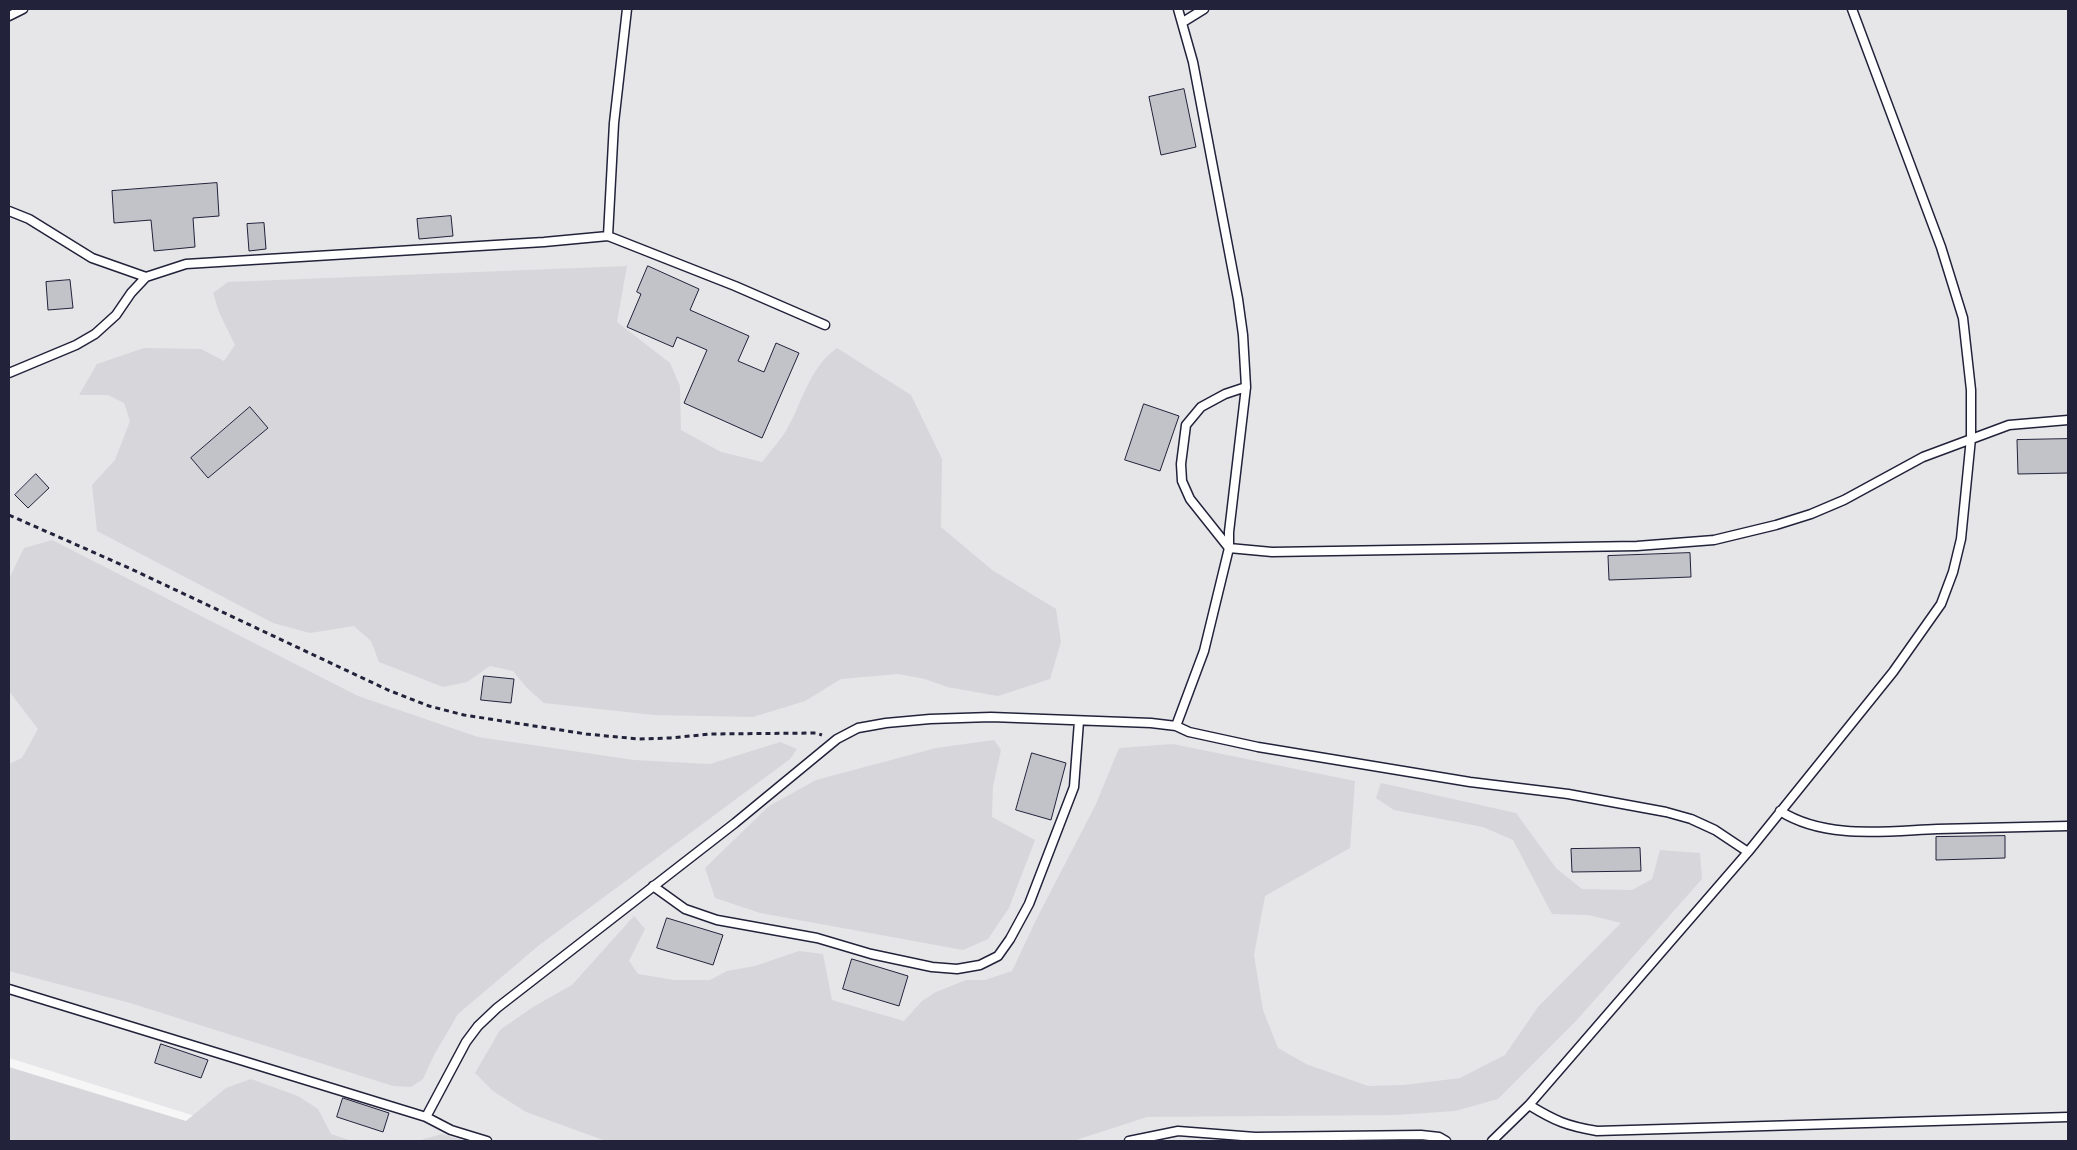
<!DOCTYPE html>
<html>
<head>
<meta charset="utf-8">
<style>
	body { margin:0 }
	#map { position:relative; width:2077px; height:1150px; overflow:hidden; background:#f6f6f7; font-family:Mynerve,sans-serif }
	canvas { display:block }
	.frame { position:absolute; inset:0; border:10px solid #22223b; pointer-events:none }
</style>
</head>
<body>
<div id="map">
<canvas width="2077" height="1150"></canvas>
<div class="frame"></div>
</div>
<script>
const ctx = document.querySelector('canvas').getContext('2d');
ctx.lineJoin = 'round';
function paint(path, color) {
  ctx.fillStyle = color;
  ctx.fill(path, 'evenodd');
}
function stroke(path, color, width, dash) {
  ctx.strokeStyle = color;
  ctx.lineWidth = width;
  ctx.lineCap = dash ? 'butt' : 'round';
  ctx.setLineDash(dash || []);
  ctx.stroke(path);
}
paint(new Path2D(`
	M9 9H2068V1141H275L9 1058Z`), '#e6e6e9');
paint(new Path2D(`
	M627 266 617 322 670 363 680 386 681 430 721 452 762 462C769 453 777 444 784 434 802 406 808 368 837 348L911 395 942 459 941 527 992 570 1056 609 1061 642 1050 679 998 696 947 687 925 679 898 674 841 679 805 701 753 717 654 715 544 703 527 688 513 671 490 666 467 682 443 687 379 662 371 641 354 626 310 633 273 623 97 531 92 485 115 460 130 421 124 403 108 395H79L97 364 144 348 201 349 224 361 235 345 219 312 213 293 228 282Z
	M52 540 358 696 478 737 634 760 710 764 780 742 797 749 790 759 538 946 458 1014 434 1055 423 1079 411 1087 393 1086 130 1003 9 971V764L22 758 38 729 9 691V579L24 548Z
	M994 740 1001 750 993 786 992 817 1035 840 1009 908 988 939 963 950 760 913 715 898 705 868 769 806 816 780 936 748Z
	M1173 744 1355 781 1350 848 1265 896 1254 955 1263 1010 1278 1048 1306 1064 1368 1086 1404 1085 1460 1078 1505 1055 1538 1007 1621 923 1588 915 1552 914 1513 840 1483 827 1394 810 1376 798 1381 783 1516 813 1556 868 1582 889 1632 890 1652 879 1660 850 1700 853 1702 879 1575 1022 1498 1099 1455 1111 1397 1115 1147 1117 1073 1141H606L526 1112 493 1091 475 1073 500 1030 533 1007 572 985 634 916 645 929 629 961 638 974 674 980H710L727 971 755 966 799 951 823 954 832 1000 904 1021 922 1001 936 992 966 980H985L1012 971 1037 918 1096 804 1119 748Z
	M9 1067 186 1121 226 1088 251 1079 298 1096 318 1109 331 1134 352 1141H9Z
	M442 1134 466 1141H417Z`), '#d7d7db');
const building = new Path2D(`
	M1184 89 1196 147 1161 155 1149 97Z
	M217 183 219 216 193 218 195 247 154 251 151 220 114 223 112 191Z
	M451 216 453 236 419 239 417 219Z
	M264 223 266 249 249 251 247 224Z
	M648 266 699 289 690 310 749 336 738 361 764 372 776 343 799 353 762 438 684 403 707 350 677 337 673 347 627 327 641 294 637 292Z
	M70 280 73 308 48 310 46 282Z
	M1144 404 1179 416 1160 471 1125 460Z
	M250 407 268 428 208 478 191 458Z
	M2068 439V473L2018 474 2017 440Z
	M36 474 49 488 28 508 15 495Z
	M1690 553 1691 577 1609 580 1608 556Z
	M484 676 514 679 511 703 481 700Z
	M1032 753 1066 763 1051 820 1016 810Z
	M2005 836V858L1936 860V837Z
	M1640 848 1641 871 1572 872 1571 849Z
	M667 918 723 935 713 965 657 948Z
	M852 959 908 976 899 1006 843 989Z
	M161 1044 208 1060 201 1078 155 1063Z
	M343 1098 389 1113 383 1132 337 1117Z`);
paint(building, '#c2c2c9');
stroke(building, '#22223b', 1);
const lane = new Path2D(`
	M9 16 23 9
	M1183 22 1204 9
	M9 211 29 219 92 258 146 277
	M608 236 614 123 627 9
	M9 373 76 345 95 334 116 315 131 293 146 277 186 264 544 242 608 236 735 286 825 325
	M1246 387 1225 394 1201 407 1186 425 1181 464 1182 481 1190 499 1229 548 1272 552 1637 546 1714 540 1776 525 1811 514 1844 500 1923 457 2009 425 2068 420
	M1176 726 1204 651 1229 548V532L1246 387 1243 335 1238 299 1193 62 1178 9
	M1780 811C1826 840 1886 831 1937 829 1981 828 2025 827 2068 826
	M653 886 685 909 717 920 817 938 871 954 932 967 957 969 980 965 998 956 1010 939 1029 904 1074 787 1079 721
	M9 989 426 1117 451 1130 487 1141
	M1529 1105C1555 1121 1567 1126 1597 1131L2068 1117
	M426 1117 466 1042 478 1026 497 1008 735 823 837 739 858 728 886 723 930 719 991 717 1151 723 1176 726 1189 732 1258 747 1470 782 1568 794 1666 812 1691 819 1715 830 1748 852
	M1129 1141 1178 1131 1255 1137 1421 1135 1439 1137 1446 1141
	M1492 1141 1529 1105 1748 852 1893 672 1941 604 1953 572 1961 539 1971 438V390L1963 318 1941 247 1852 9`);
stroke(lane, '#22223b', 11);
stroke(new Path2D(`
	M9 515 129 568 388 690 429 706 464 715 586 734 639 739 670 738 711 734 816 733 822 735`), '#22223b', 3, [5, 4]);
stroke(lane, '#fff', 8);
</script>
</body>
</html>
